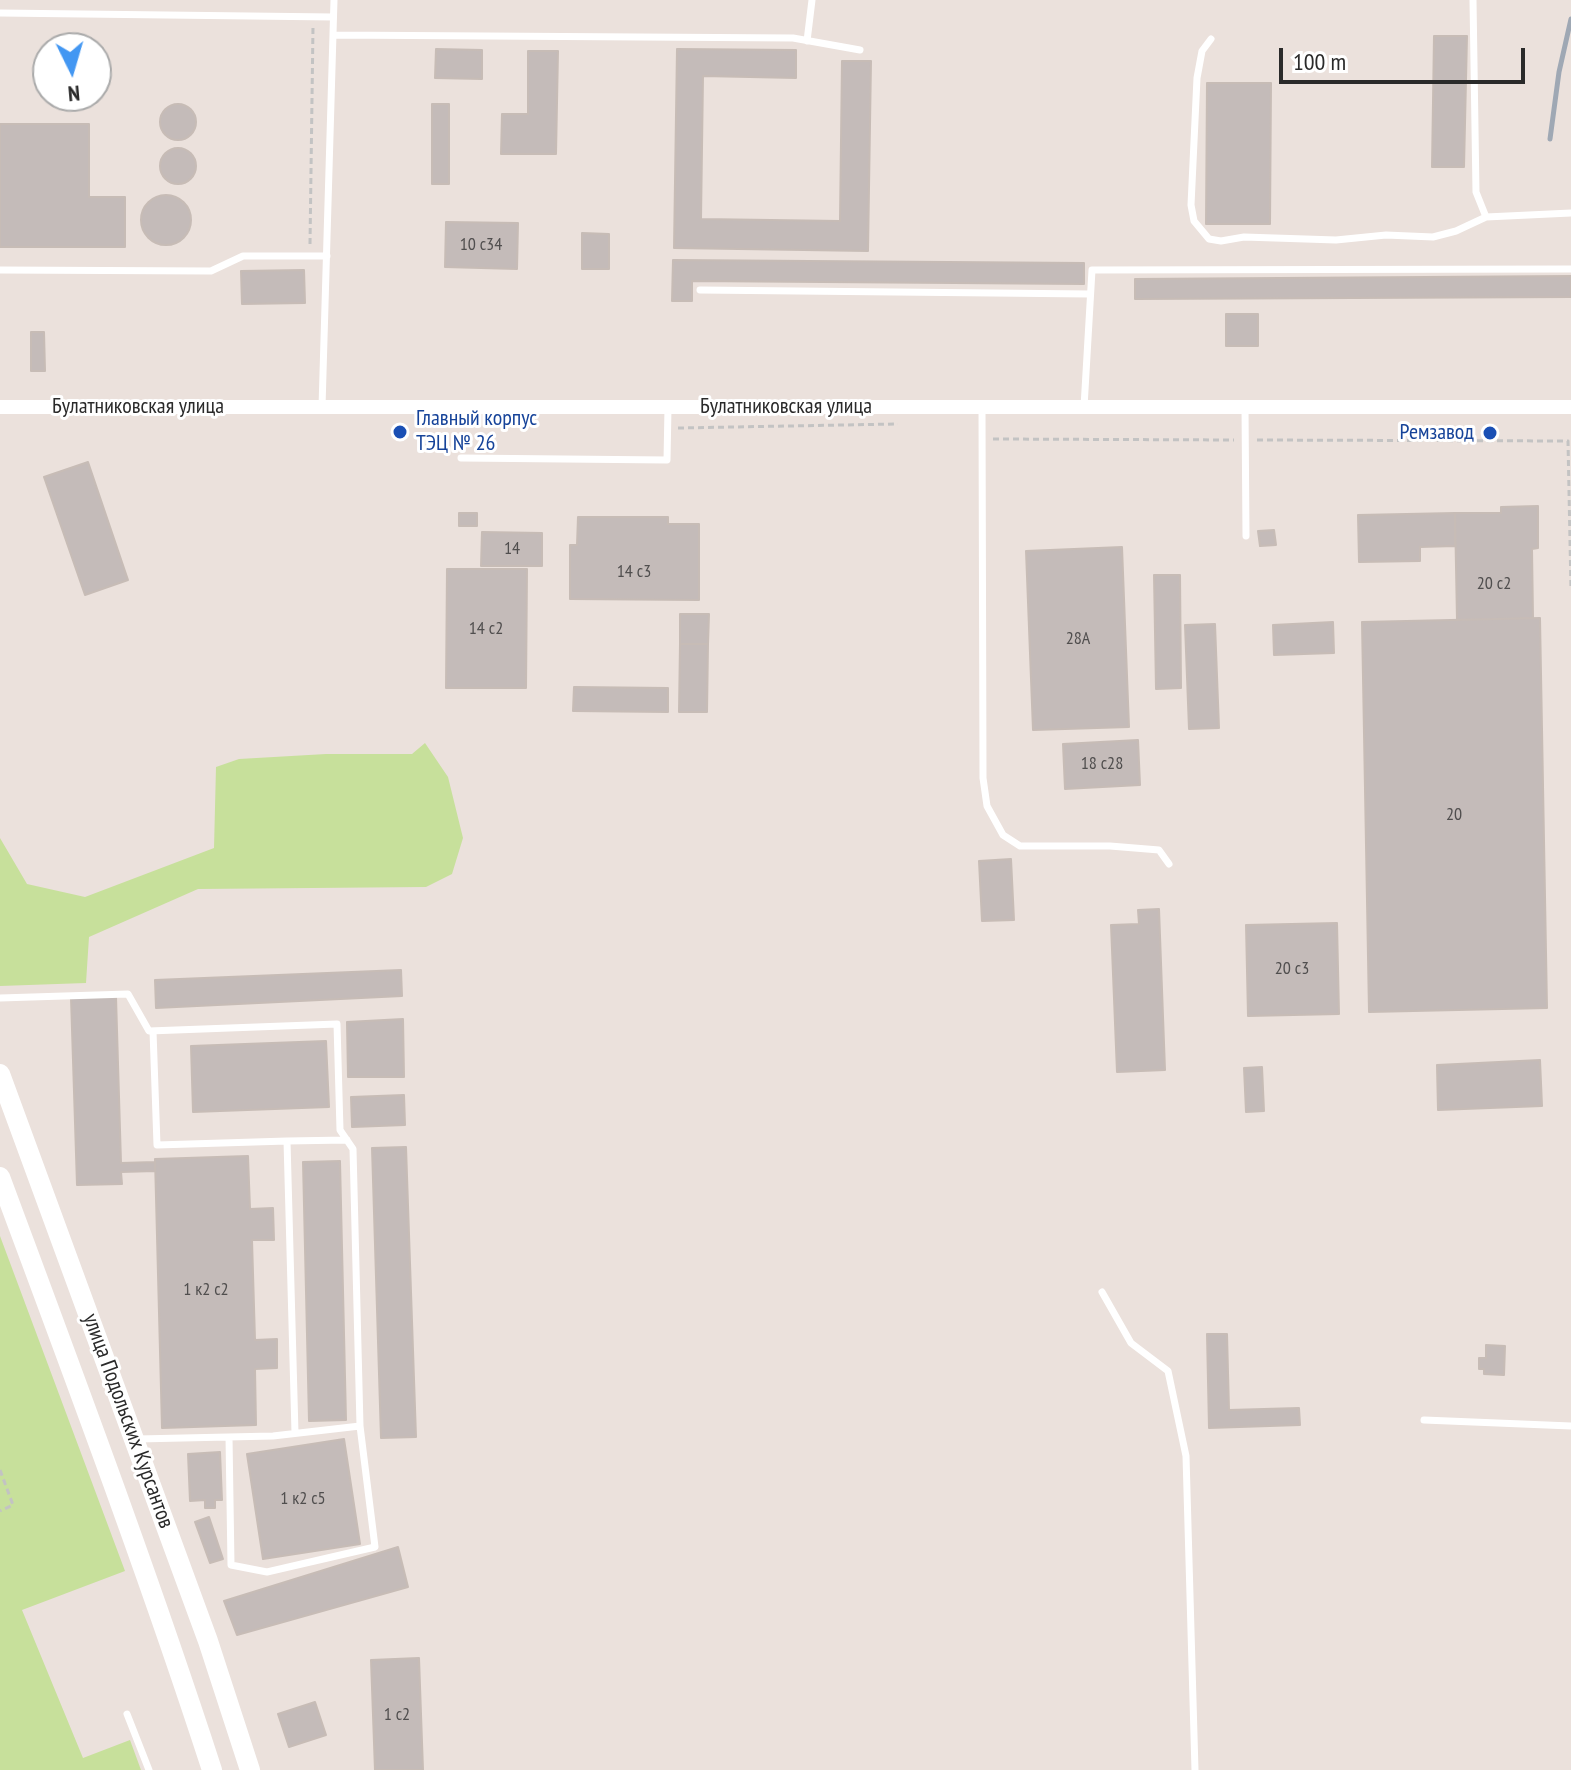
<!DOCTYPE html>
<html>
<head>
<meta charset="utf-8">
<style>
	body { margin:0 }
	#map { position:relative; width:1571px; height:1770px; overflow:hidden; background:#ebe1dc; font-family:"PT Sans Narrow",sans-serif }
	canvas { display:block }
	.north { position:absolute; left:32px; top:32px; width:80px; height:80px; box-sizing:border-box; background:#fff; border:2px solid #aaa; border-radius:50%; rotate:175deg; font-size:22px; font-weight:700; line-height:32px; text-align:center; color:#2a2a2a }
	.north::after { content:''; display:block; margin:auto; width:28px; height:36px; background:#4397f2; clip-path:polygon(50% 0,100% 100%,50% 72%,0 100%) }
	.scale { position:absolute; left:1279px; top:48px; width:246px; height:36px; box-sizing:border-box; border:4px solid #2a2a2a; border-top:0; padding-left:10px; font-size:24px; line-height:28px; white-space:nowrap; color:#2a2a2a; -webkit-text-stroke:6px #fff; paint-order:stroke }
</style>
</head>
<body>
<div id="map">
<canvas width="1571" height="1770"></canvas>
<div class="north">N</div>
<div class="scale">100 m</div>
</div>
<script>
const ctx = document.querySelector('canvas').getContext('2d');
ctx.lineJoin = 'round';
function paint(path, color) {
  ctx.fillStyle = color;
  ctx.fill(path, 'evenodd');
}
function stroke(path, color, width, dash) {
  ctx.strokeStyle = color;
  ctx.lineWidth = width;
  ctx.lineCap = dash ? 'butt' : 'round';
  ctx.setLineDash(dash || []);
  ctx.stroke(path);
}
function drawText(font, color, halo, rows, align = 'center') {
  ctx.font = font + ' "PT Sans Narrow",sans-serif';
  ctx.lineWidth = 6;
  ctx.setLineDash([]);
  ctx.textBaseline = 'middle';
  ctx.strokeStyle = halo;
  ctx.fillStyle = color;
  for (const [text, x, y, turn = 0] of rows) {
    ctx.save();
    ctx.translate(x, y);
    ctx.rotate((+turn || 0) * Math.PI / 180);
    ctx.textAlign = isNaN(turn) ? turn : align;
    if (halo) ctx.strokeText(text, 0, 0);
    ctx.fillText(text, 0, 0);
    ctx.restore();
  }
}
paint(new Path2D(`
	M425 743 448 777 463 838 452 874 426 887 198 889 89 937 86 983 0 986V838L27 884 85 897 214 848 216 767 239 759 326 754H412Z
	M0 1236 125 1571 22 1610 83 1758 130 1740 141 1770H0Z`), '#c7e09b');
const building = new Path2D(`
	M1434 36H1467L1464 167H1432Z
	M436 49 482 50V79L435 78Z
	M677 49 796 50V78L703 76 701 219 840 221 842 61H871L868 251 674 248Z
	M528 51H558L556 154H501L502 114H528Z
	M1207 83H1271L1270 224H1206Z
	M432 104H449V184H432Z
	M160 122a18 18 0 1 1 36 0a18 18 0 1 1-36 0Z
	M0 124H89V197H125V247H0Z
	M160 166a18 18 0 1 1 36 0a18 18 0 1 1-36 0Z
	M141 220a25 25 0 1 1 50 0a25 25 0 1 1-50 0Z
	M446 222 518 223 517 269 445 267Z
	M582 233 609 234V269H582Z
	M673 260 1084 263V284L692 281V301H672Z
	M304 270 305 303 242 304 241 271Z
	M1571 276V297L1135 299V279Z
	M1226 314H1258V346H1226Z
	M31 332H44L45 371H31Z
	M88 462 128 580 85 595 44 477Z
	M1538 506V548L1532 549 1533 618 1457 620 1455 513H1501V507Z
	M459 513H477V526H459Z
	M1455 513V546L1420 547V561L1359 562 1358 515Z
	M578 517H668V524H699V600L570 599V545H577Z
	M1274 530 1276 545 1260 546 1258 531Z
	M482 532 542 533V566H481Z
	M1122 547 1129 727 1033 730 1026 551Z
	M447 569H527L526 688H446Z
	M1154 575H1180L1181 688 1156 689Z
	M680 614H709L708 644H680Z
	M1540 618 1547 1008 1369 1012 1362 622Z
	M1333 622 1334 653 1274 655 1273 625Z
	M1215 624 1219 728 1189 729 1185 625Z
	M680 644H708L707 712H679Z
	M574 687 668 688V712L573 711Z
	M1138 740 1140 785 1065 789 1063 744Z
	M1011 859 1014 920 982 921 979 861Z
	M1159 909 1165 1070 1117 1072 1111 925 1139 924 1138 910Z
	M1337 923 1339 1014 1248 1016 1246 925Z
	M401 970 402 996 156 1008 155 980Z
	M116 997 121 1163 155 1162V1171L121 1172 122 1184 77 1185 71 998Z
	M403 1019 404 1077H348L347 1022Z
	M326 1041 329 1107 193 1112 191 1046Z
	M1540 1060 1542 1106 1438 1110 1437 1065Z
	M1262 1067 1264 1111 1246 1112 1244 1068Z
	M404 1095 405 1125 352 1127 351 1097Z
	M406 1147 416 1437 381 1438 372 1148Z
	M248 1156 250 1209 273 1208 274 1240H252L255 1340 277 1339V1368L255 1369 256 1425 162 1428 155 1159Z
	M340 1161 346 1420 309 1421 303 1162Z
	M1207 1334H1227L1229 1410 1299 1408 1300 1425 1209 1428Z
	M1486 1345 1505 1346 1504 1375 1484 1374V1369H1479V1358H1486Z
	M344 1439 360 1544 263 1559 247 1454Z
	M220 1452 222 1500H215V1508H205V1500L190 1501 188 1454Z
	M209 1517 223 1559 210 1563 195 1522Z
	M398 1547 408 1587 237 1635 224 1601Z
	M419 1658 423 1770H375L371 1660Z
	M315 1702 326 1735 289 1747 278 1714Z`);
paint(building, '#c4bbb9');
stroke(building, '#c7bcb6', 2);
stroke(new Path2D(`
	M310 244 313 27
	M678 428 898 424
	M993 439 1234 440
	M1257 440 1568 441 1571 590
	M0 1470 13 1505 0 1511`), '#c3c3c3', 3, [6, 4]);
stroke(new Path2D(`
	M1473 0 1476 192 1486 217
	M0 13 333 17
	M333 35 793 38 860 50
	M1211 39 1202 51 1197 78 1191 205 1194 221 1209 239 1221 241 1244 237 1336 240 1386 235 1433 237 1456 231 1486 217 1571 213
	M807 41 812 0
	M0 270 211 271 243 256H327
	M700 290 1090 294
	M322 407 334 0
	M982 407 983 778 987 806 1003 835 1020 846H1110L1159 850 1169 864
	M1084 407 1092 270 1571 269
	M1245 407 1246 536
	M461 458 667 460 668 408
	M0 998 128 994 149 1031 337 1024 340 1130 353 1149 360 1426 273 1436 138 1439
	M153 1031 157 1145 287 1141 295 1433
	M287 1141 347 1140
	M1102 1292 1131 1343 1168 1371 1186 1456 1195 1770
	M1424 1420 1571 1426
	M229 1437 231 1565 267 1572 375 1547 360 1426
	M127 1714 149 1770`), '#fff', 7);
stroke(new Path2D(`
	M0 407H1571`), '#fff', 14);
stroke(new Path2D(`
	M0 1074 208 1641 250 1770
	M0 1177C73 1374 147 1570 212 1770`), '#fff', 20);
stroke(new Path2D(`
	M1550 139 1559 72 1571 19`), '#9fa8b4', 5);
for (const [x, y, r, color] of [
	[400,432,8,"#1a4fb4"],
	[1490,433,8,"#1a4fb4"]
]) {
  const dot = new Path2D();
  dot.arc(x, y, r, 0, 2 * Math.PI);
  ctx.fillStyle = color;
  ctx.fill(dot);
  stroke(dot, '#fff', 3);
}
drawText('18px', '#504e4e', null, [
	["10 с34",481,245],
	["14",512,549],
	["14 с3",634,572],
	["20 с2",1494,584],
	["14 с2",486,629],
	["28А",1078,639],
	["18 с28",1102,764],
	["20",1454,815],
	["20 с3",1292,969],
	["1 к2 с2",206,1290],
	["1 к2 с5",303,1499],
	["1 с2",397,1715]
]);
drawText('22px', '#2a2a2a', '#fff', [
	["Булатниковская улица",138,407],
	["Булатниковская улица",786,407],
	["улица Подольских Курсантов",128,1421,70]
]);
drawText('22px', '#164399', '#fff', [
	["Главный корпус",416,419],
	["ТЭЦ № 26",416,444],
	["Ремзавод",1474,433,"right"]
], 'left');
</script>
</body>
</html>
